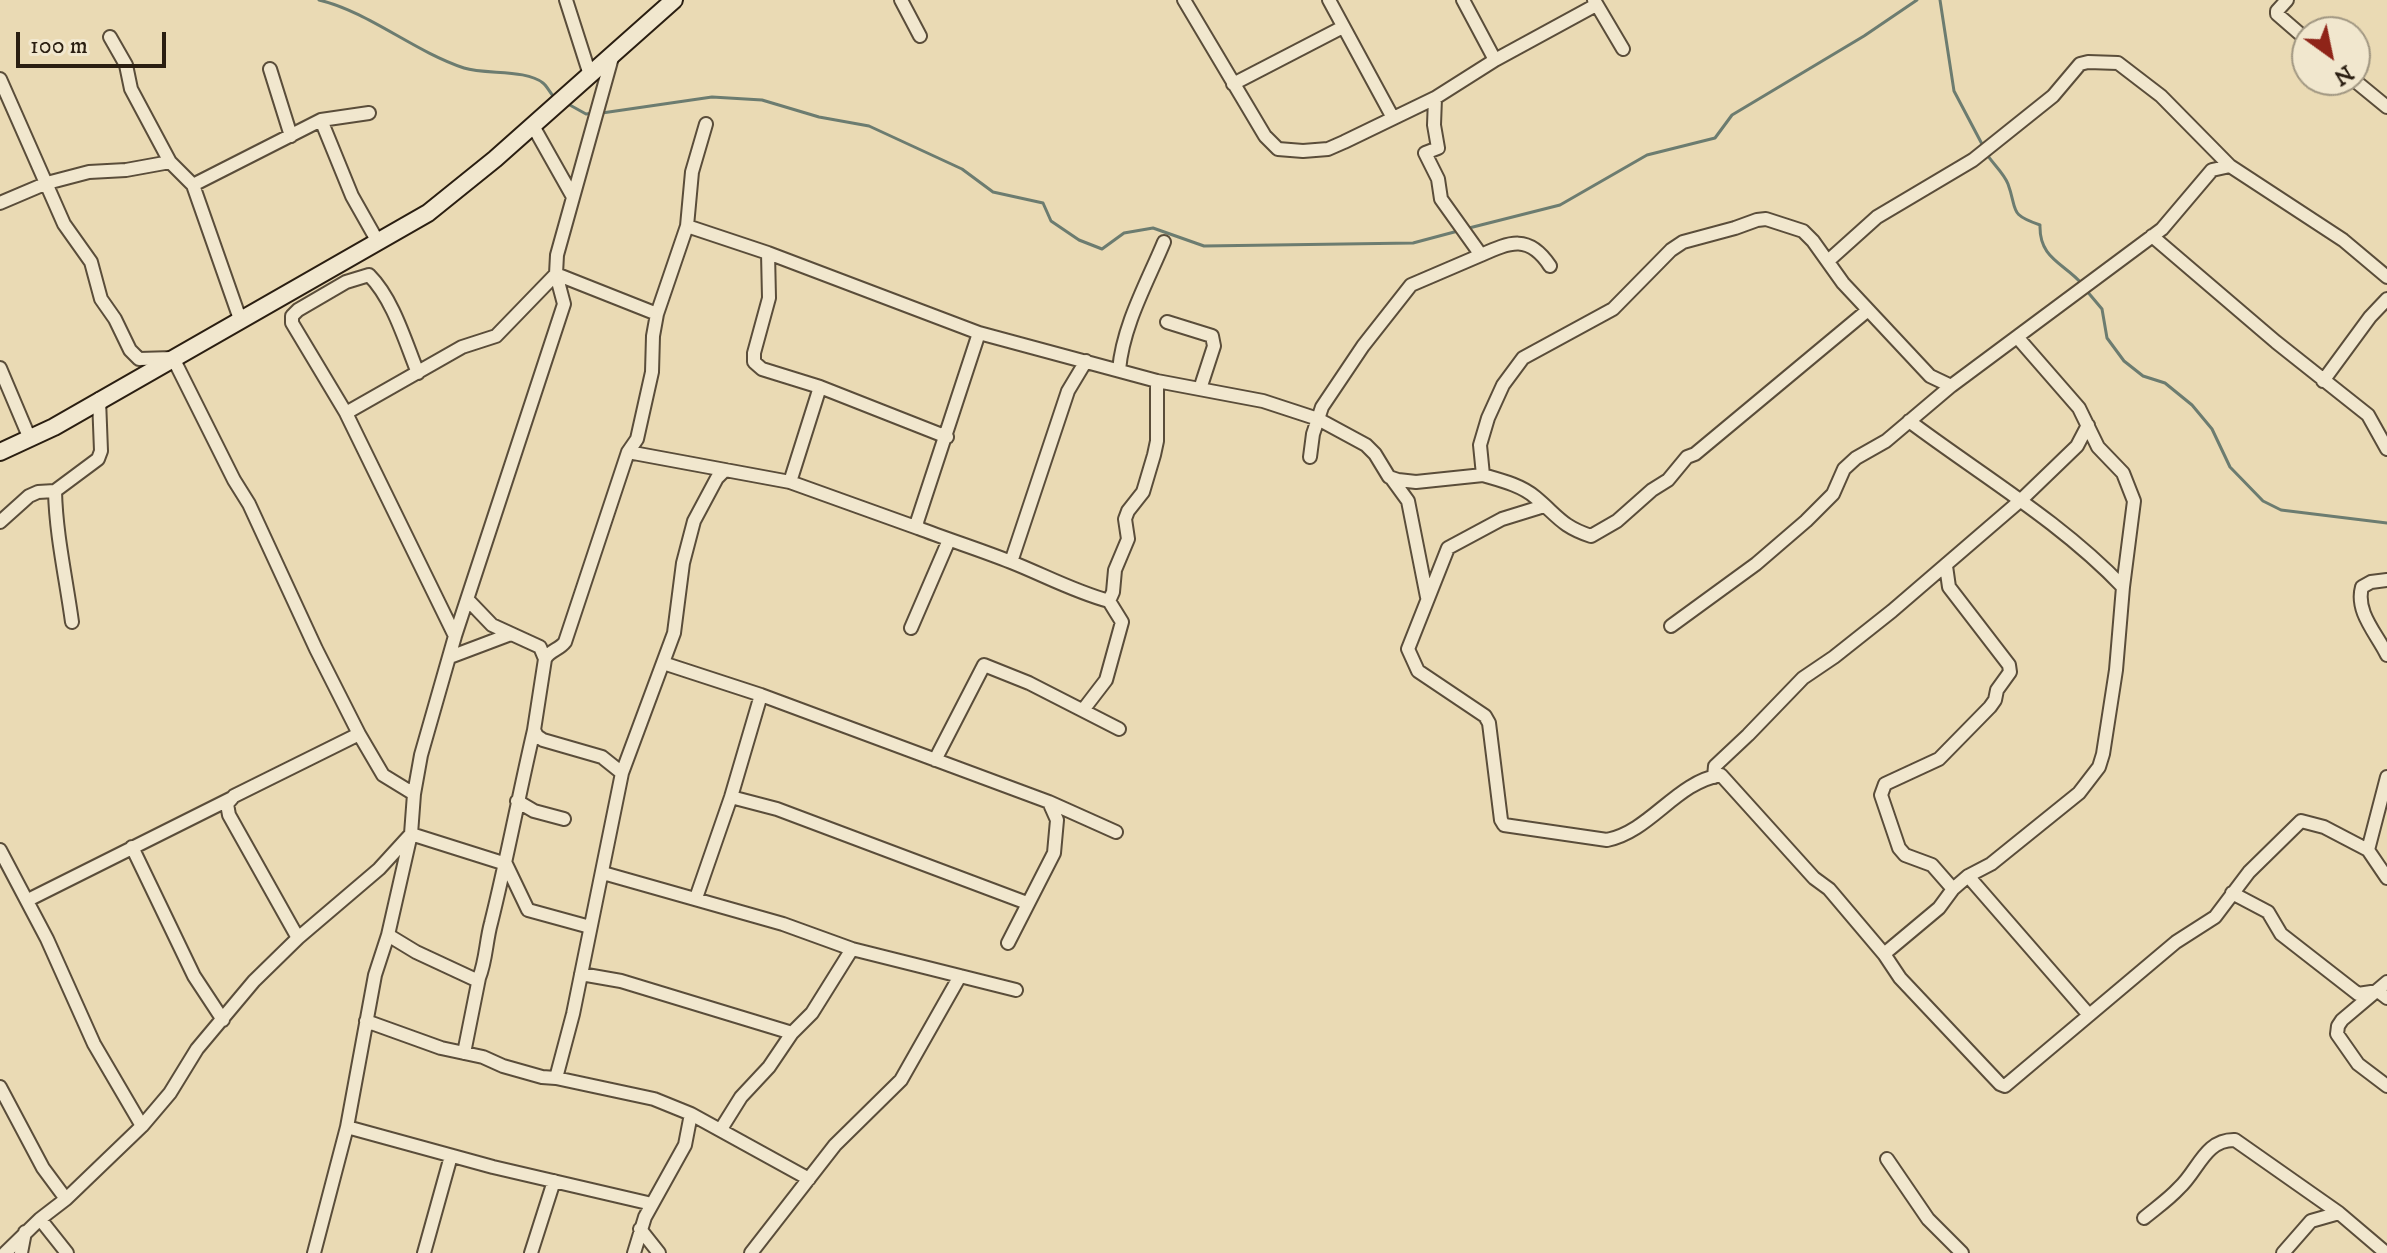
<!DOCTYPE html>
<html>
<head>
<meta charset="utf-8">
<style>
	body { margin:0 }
	#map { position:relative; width:2387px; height:1253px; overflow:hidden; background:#eadab4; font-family:"IM FELL DW Pica",serif }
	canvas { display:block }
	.north { position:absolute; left:2291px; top:16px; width:80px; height:80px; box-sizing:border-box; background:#f1e7ce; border:2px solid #a19782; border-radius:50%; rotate:147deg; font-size:22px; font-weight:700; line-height:32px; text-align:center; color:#2a1e11 }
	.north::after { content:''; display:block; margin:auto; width:28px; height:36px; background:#8f2418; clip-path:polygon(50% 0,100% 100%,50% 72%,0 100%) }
	.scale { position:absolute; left:16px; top:32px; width:150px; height:36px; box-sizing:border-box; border:4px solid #2a1e11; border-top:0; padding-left:10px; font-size:24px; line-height:28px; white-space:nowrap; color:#2a1e11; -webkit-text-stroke:6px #f1e7ce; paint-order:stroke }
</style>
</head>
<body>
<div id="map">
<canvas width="2387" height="1253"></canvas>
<div class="north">N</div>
<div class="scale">100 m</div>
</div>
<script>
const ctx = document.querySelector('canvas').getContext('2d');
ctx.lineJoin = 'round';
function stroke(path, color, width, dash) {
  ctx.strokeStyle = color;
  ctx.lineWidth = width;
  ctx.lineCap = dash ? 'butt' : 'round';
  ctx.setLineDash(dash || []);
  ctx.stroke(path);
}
stroke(new Path2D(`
	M319 0C369 12 413 51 464 68 486 75 526 69 543 83 547 86 550 93 554 97
	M1940 0 1954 91 1983 146
	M568 104 586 114 594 113
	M602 113 712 97 762 100 819 117 869 126 962 169 993 192 1043 203 1051 221 1079 240 1102 249 1124 233 1153 228 1204 246 1413 243 1458 231
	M1986 153C1992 163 2004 173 2008 184 2018 211 2008 214 2040 225 2039 259 2064 263 2082 284
	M1469 228 1560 205 1647 155 1715 138 1732 115 1864 36 1917 0
	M2086 290 2102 309 2107 338 2124 361 2143 376 2165 383 2192 405 2212 429 2230 467 2263 501 2281 510 2387 523`), '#6c7c70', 3);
const minor = new Path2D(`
	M566 0 590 75
	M901 0 920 36
	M1184 0 1265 136 1278 149 1303 151 1328 149 1344 142 1435 98 1495 60 1596 5
	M1329 0 1393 118
	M1463 0 1495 60
	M1594 0 1623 49
	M2287 0 2277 11V14L2307 40
	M110 37 126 65 131 89 170 162 193 185 240 319
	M270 69 291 136
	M0 79 64 224 91 262 101 299 115 319 130 350 139 359 173 358 234 480 249 504 316 649 359 734 383 775 414 794
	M2354 80 2387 107
	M1233 84 1343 27
	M1435 98 1434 125 1438 148 1425 153 1438 179 1441 199 1481 255C1510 242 1529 234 1550 266
	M321 120 352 196 378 242
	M533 126 573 197
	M193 185 321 120 369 113
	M0 203 47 183 89 172 126 170 170 162
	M687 226 768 253 979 333 1157 381 1263 401 1318 419 1366 445 1375 454 1389 477 1398 480 1416 482 1483 475
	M2152 236 2276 342 2368 415 2387 449
	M768 253 769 298 754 353V362L762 369 820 387 947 437
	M1828 261 1877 217 1973 160 2053 96 2080 64 2088 62 2118 63 2161 96 2230 166
	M1868 310 1695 454 1687 457 1668 480 1652 490 1617 521 1591 536C1561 526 1558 516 1535 497 1521 485 1500 480 1483 475L1480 445 1488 418 1503 385 1523 358 1613 309 1671 250 1683 242 1735 228 1757 220 1766 219 1803 231 1813 241 1843 283 1930 376 1951 386
	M1167 322 1212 336 1214 346 1200 389
	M979 333 917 522 918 528C949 540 981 550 1011 562 1044 575 1075 592 1109 601L1122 622 1106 680 1083 710
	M2018 338 2079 408 2098 447 2123 473 2134 501 2123 587 2116 670 2103 754 2099 767 2079 793 1991 864 1968 876 1953 889 1939 908 1884 954 1900 978 2000 1084 2005 1086 2176 942 2215 917 2249 872 2301 821 2324 827 2368 850 2387 878
	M0 368 30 439
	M1119 370C1123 325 1147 283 1164 242
	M418 373C405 341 393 299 369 275L346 282 298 310 292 316V323L346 413 455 636
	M2323 381 2370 317 2387 299
	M346 413 462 347 496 336 556 274 657 314
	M1909 421C1981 475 2061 522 2123 587
	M628 452 790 482 918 528
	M1310 457 1313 434 1322 407 1363 346 1411 285 1481 255
	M1392 479 1408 501 1427 597
	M790 482 820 387
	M55 491C56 535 66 578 72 622
	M1544 506 1502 519 1448 548 1408 649 1418 671 1485 716 1489 723 1501 820 1504 825 1607 840C1651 831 1676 782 1721 775L1814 878 1829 889 1884 954
	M0 522 29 496 38 492 55 491 98 459 101 451 99 399
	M1011 562 1068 391 1086 361
	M1946 566 1949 587 2009 665 2010 672 1997 690 1995 700 1990 707 1939 759 1885 784 1881 795 1899 848 1905 855 1932 865 1953 889
	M2387 580 2371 582 2362 587C2355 612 2377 634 2387 655
	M468 600 492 625 540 647 545 659
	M1109 601 1113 592 1115 570 1128 539 1125 519 1128 511 1143 492 1154 455 1157 441V381
	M1671 626 1756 564 1806 521 1833 494 1844 469 1856 458 1886 441 1951 386 2162 229 2212 170 2230 166 2343 240 2387 277
	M911 628 949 540
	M450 657 511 634
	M663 663 761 695 1049 802 1057 820 1054 853 1008 943
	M534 730C519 794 507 859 491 923 486 941 486 961 479 978L474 979 416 952 388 935 411 834 506 864 528 910 590 927
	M935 760 984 665 1029 683 1119 729
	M622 773 602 757 543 740 537 736 534 730 545 659C550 650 559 650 565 642L628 452 637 439 652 372 653 336 657 314 687 226 692 172 706 124
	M1714 777 1715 766 1748 735 1803 678 1834 657 1892 611 2021 500 2077 446 2088 425
	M731 797 777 809 1027 903
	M517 801 534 811 564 819
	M1049 802 1116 832
	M132 847 194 976 223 1020
	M0 850 47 939 94 1044 142 1126
	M2368 850 2387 777
	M603 873 783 924 852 949 1016 990
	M1968 876 2089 1015
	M2232 893 2268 912 2281 934 2358 994 2378 991 2387 998
	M696 898 731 797 761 695
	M28 900 232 798
	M298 938 229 815 227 804 234 796 359 734
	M581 974 621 981 792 1033
	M2387 982 2342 1020 2338 1026 2337 1034 2358 1064 2387 1086
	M366 1021 441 1048 483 1057 503 1066 542 1077 556 1078 573 1014 622 773 674 633 683 563 694 521 717 478 725 470
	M464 1053 479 978
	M556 1078 654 1099 691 1114 685 1145 645 1217 634 1253
	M0 1087 43 1168 66 1199
	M691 1114 809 1179
	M347 1127 493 1167 652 1204
	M721 1129 741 1097 769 1067 792 1033 812 1013 852 949
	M1887 1159 1928 1219 1962 1253
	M2144 1218C2156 1208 2169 1199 2179 1188 2198 1171 2205 1139 2235 1140L2339 1213 2386 1253
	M40 1219 67 1253
	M640 1229 659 1253
	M5 1253 40 1219 66 1199 142 1126 170 1093 197 1049 254 981 298 938 379 869 411 834 414 794 421 755 455 636 564 304 556 274 557 255 613 54
	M21 1253 25 1232
	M314 1253 347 1127 375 975 388 935
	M424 1253 451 1156
	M531 1253 554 1181
	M751 1253 835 1145 901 1080 960 976
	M2283 1253 2311 1221 2339 1213`);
const secondary = new Path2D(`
	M0 452 54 427 428 213 495 159 674 0`);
stroke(minor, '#5a4d3a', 16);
stroke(secondary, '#2a1e11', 20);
stroke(minor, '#f1e7ce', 12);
stroke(secondary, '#f1e7ce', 16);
</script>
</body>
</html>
